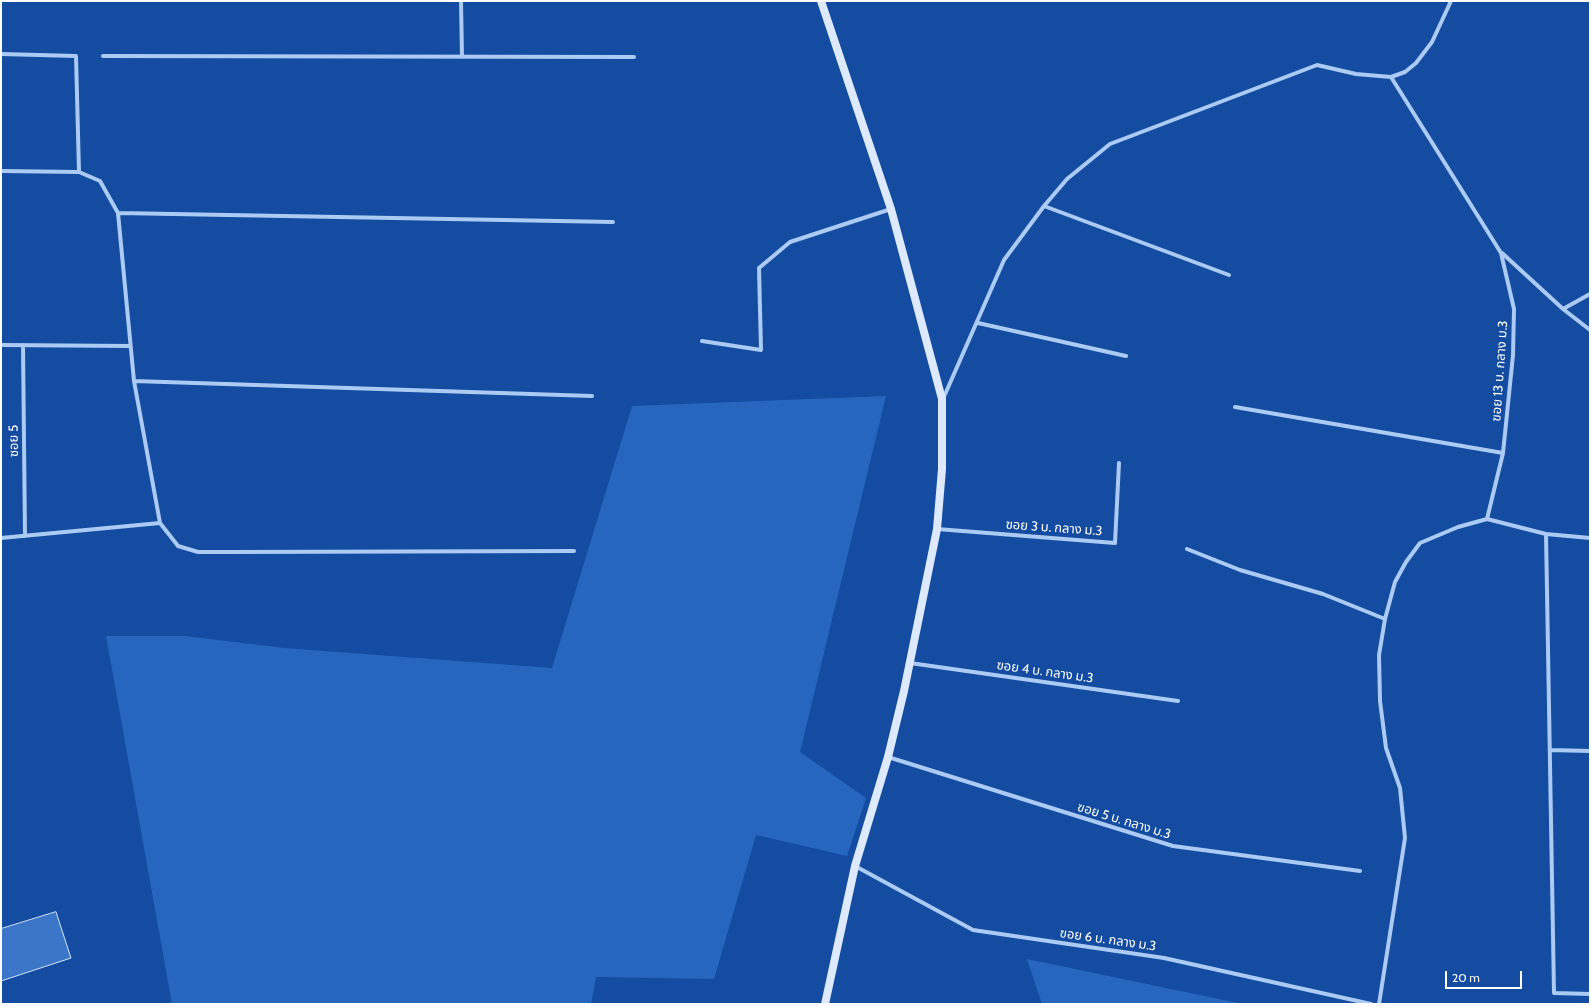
<!DOCTYPE html>
<html>
<head>
<meta charset="utf-8">
<style>
	body { margin:0 }
	#map { position:relative; width:1591px; height:1005px; overflow:hidden; background:#134ca1; font-family:Cabin,sans-serif }
	canvas { display:block }
	.frame { position:absolute; inset:0; border:2px solid #fff; pointer-events:none }
	.scale { position:absolute; left:1445px; top:971px; width:77px; height:18px; box-sizing:border-box; border:2px solid #fff; border-top:0; padding-left:5px; font-size:12px; line-height:14px; white-space:nowrap; color:#fff; -webkit-text-stroke:3px #134ca1; paint-order:stroke }
</style>
</head>
<body>
<div id="map">
<canvas width="1591" height="1005"></canvas>
<div class="frame"></div>
<div class="scale">20 m</div>
</div>
<script>
const ctx = document.querySelector('canvas').getContext('2d');
ctx.lineJoin = 'round';
function paint(path, color) {
  ctx.fillStyle = color;
  ctx.fill(path, 'evenodd');
}
function stroke(path, color, width, dash) {
  ctx.strokeStyle = color;
  ctx.lineWidth = width;
  ctx.lineCap = dash ? 'butt' : 'round';
  ctx.setLineDash(dash || []);
  ctx.stroke(path);
}
function drawText(font, color, halo, rows, align = 'center') {
  ctx.font = font + ' Cabin,"Noto Sans Thai",sans-serif';
  ctx.lineWidth = 4;
  ctx.setLineDash([]);
  ctx.textBaseline = 'middle';
  ctx.strokeStyle = halo;
  ctx.fillStyle = color;
  for (const [text, x, y, turn = 0] of rows) {
    ctx.save();
    ctx.translate(x, y);
    ctx.rotate((+turn || 0) * Math.PI / 180);
    ctx.textAlign = isNaN(turn) ? turn : align;
    if (halo) ctx.strokeText(text, 0, 0);
    ctx.fillText(text, 0, 0);
    ctx.restore();
  }
}
paint(new Path2D(`
	M886 396 800 752 866 798 847 856 756 835 714 979 596 977 591 1004H172L106 636H185L284 648 552 668 632 406Z
	M1027 959 1243 1004H1042Z`), '#2666bf');
const building = new Path2D(`
	M56 912 71 958 1 981V929Z`);
paint(building, '#3c76c8');
stroke(building, '#d5e6fe', 1);
stroke(new Path2D(`
	M461 1 462 57
	M1 54 76 56 79 172
	M103 56 634 57
	M1391 77 1501 253 1514 309 1513 355 1503 453 1487 519
	M1 171 79 172 100 181 118 213 134 381 160 523 178 546 198 552H232L574 551
	M1044 206 1229 275
	M118 213 613 222
	M1502 253 1563 309 1590 330
	M1563 309 1590 294
	M978 323 1126 356
	M702 341 761 350 759 268 790 242 891 209
	M1 345 130 346
	M23 345 25 536
	M134 381 592 396
	M943 399 1004 260 1044 206 1067 179 1110 144 1317 65 1356 74 1391 77 1405 72 1416 63 1432 42 1451 1
	M1235 407 1503 453
	M1487 519 1546 534 1590 538
	M937 529 1115 543 1119 463
	M1546 534 1554 993 1590 994
	M1 538 160 523
	M1187 549 1240 570 1323 594 1385 619
	M910 663 1178 701
	M1550 750 1590 751
	M888 757 1173 846 1360 871
	M855 866 973 930 1164 958 1371 1004
	M1379 1004 1405 838 1400 788 1386 748 1380 701 1379 655 1385 619 1395 582 1406 562 1420 543 1458 527 1487 519`), '#accbf4', 4);
stroke(new Path2D(`
	M821 1 891 209 942 399V469L937 529 904 691 888 757 855 866 825 1004`), '#ddeafd', 8);
drawText('13px', '#fff', '#134ca1', [
	["ฃอย 13 บ. กลาง ม.3",1500,371,-86],
	["ซอย 5",14,441,-91],
	["ฃอย 3 บ. กลาง ม.3",1054,528,4],
	["ฃอย 4 บ. กลาง ม.3",1045,672,8],
	["ฃอย 5 บ. กลาง ม.3",1124,821,17],
	["ฃอย 6 บ. กลาง ม.3",1108,940,8]
]);
</script>
</body>
</html>
